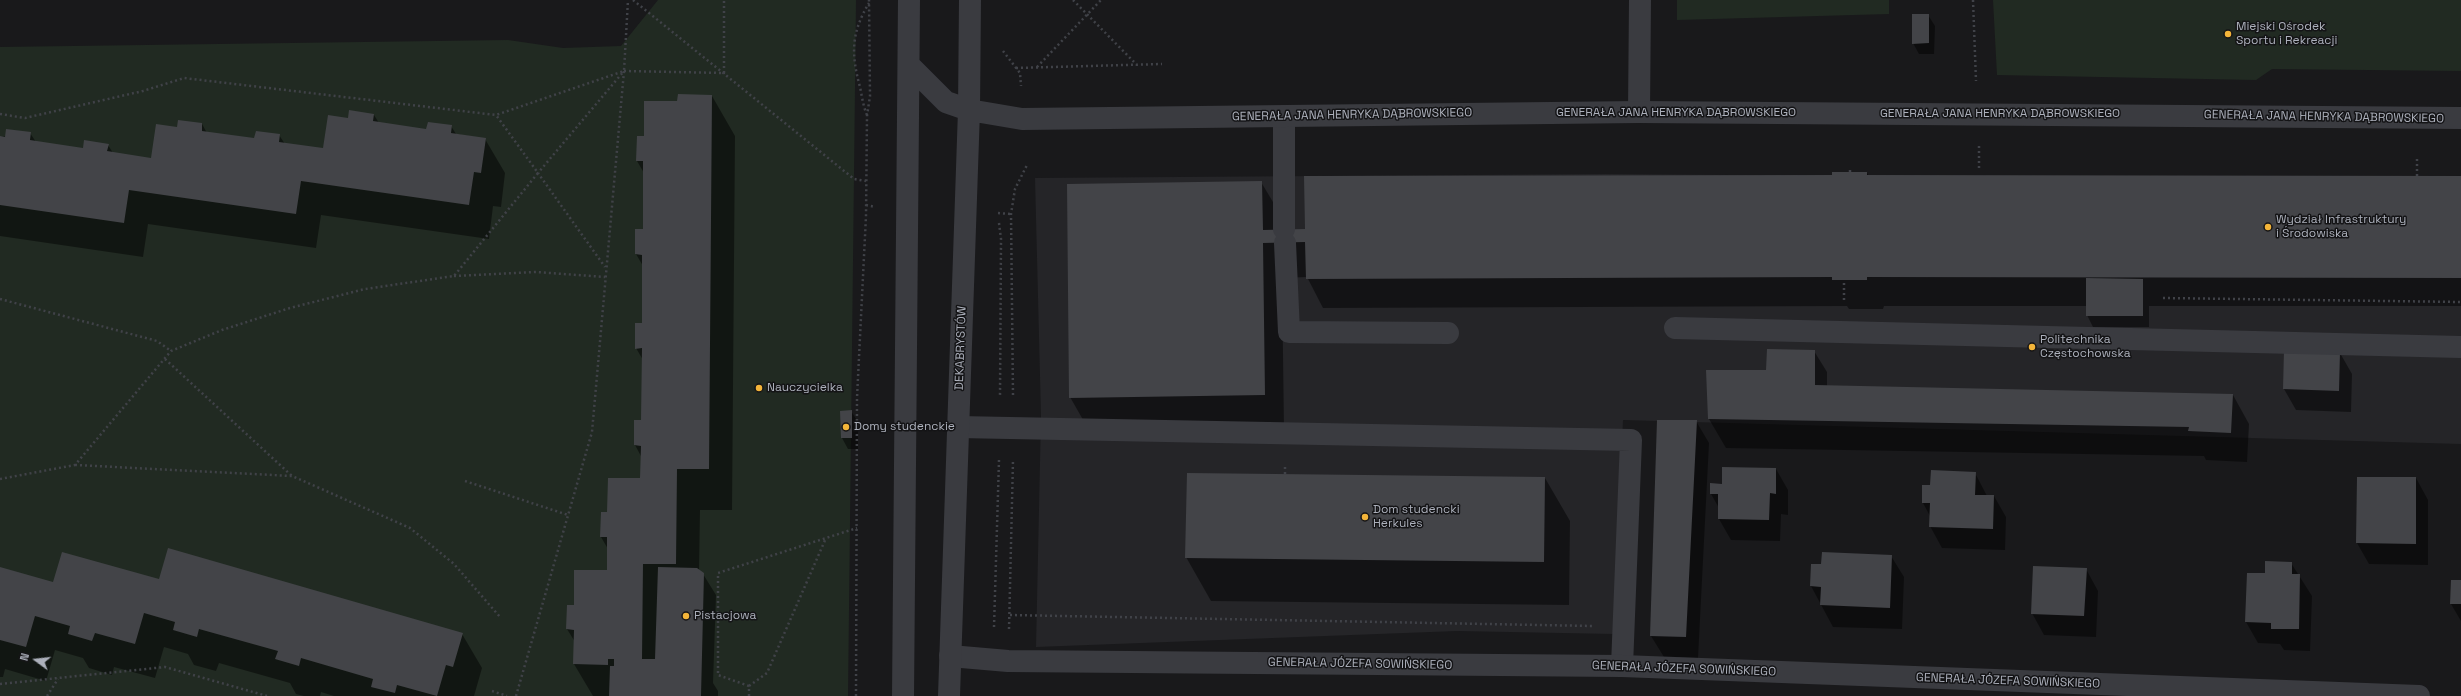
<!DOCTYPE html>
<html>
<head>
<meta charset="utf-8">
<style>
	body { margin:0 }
	#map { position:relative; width:2461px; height:696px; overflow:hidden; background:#19191b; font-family:"Space Grotesk",sans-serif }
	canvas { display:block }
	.north { position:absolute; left:16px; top:640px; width:40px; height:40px; -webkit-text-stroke:3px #141416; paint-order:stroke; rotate:285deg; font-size:11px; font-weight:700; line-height:16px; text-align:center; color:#acb0bb }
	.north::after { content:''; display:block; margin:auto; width:14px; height:18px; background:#acb0bb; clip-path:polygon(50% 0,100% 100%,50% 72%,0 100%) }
</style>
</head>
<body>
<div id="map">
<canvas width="2461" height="696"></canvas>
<div class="north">N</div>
</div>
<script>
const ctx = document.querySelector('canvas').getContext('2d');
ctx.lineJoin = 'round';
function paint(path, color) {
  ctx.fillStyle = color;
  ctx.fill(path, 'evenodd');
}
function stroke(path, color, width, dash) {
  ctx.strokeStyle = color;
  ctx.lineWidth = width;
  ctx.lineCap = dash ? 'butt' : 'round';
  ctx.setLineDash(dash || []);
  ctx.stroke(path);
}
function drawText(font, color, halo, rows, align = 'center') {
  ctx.font = font + ' "Space Grotesk",sans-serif';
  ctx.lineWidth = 3;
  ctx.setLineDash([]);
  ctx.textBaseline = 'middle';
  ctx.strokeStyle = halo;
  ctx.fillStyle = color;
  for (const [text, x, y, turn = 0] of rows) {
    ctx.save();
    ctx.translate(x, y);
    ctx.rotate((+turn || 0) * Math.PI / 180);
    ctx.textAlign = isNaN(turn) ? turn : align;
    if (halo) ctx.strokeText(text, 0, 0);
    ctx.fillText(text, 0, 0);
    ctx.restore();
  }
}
paint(new Path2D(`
	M1606 174 2461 181V444L1623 420 1614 634 1457 631 1036 647 1041 416 1035 178Z`), '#252528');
paint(new Path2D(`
	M658 0H856L848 696H0V47L508 40 563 48 621 46Z
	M1677 0H1889V14L1677 20Z
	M1993 0H2461V71L2272 69 2256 80 1997 75Z`), '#212a22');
paint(new Path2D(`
	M1928 15 1935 26 1934 54H1919L1913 43Z
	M712 96 735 136 732 510H700L699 571 703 574 716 595 713 683 718 691V696H593L574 664 575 642 567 629 568 606H575L608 571V549L601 537 608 513 641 479 642 458 635 445 642 421 643 360 636 348 643 324V266L636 254 644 230V173L637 161 645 137 678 102Z
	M374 115 379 123 427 130 451 126 456 134 485 139 505 173 501 207 493 206 489 239 321 215 316 248 148 224 143 257 0 236V137L30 133 36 142 84 149 108 145 113 153 152 159 178 128 202 124 207 133 255 140 279 135 285 144 324 149 349 119Z
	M1867 173 1869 176H2461V306H2149V327H2093L2087 315V306H1884L1883 309H1849L1847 306 1323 308 1307 277 1282 278 1284 429 1090 432 1070 397 1261 182 1282 217V231L1306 230Z
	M1814 351 1827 372V386L2233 395 2249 424 2247 462 2206 460 2204 456 1726 448 1709 419 1767 371Z
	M2340 353 2352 374 2351 412 2296 410 2284 389Z
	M851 411 858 422V449H848L842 438Z
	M1696 421 1709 443 1698 658 1664 657 1651 636Z
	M1776 469 1788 490V515L1781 514 1780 541 1731 540 1719 519V508L1711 494V484L1723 485Z
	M1975 473 1987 496H1994L2006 517 2005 550 1942 548 1930 526V516L1923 503 1931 486Z
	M1545 478 1570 521 1569 605 1211 601 1186 557Z
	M2416 478 2428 500V565L2369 564 2357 543Z
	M1891 556 1904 577 1902 629 1833 627 1811 586 1812 565Z
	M2291 563 2312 596 2310 651 2284 650 2280 644 2258 643 2246 622 2266 574Z
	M0 568 54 584 160 581 462 634 482 668 474 696H334L321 692 320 696H304L296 694 290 683 219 663 216 671 194 665 188 654 164 647 155 678 114 667 112 675 89 668 83 658 55 650 46 681 5 669 3 677H0Z
	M2086 569 2098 591 2096 637 2044 635 2032 613Z
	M2452 581H2461V621L2451 604Z`), '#0007');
paint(new Path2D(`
	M1912 14H1929V43L1912 44Z
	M678 94 712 95 709 469H677L676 564H643L642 659H655L658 567 697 568 704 573 701 696H609L610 666H614V659H608V665L573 664 574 630 566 629 567 605H574V570H607V537H600L601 512H607L608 478H640L641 446 634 445V420H641L642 348 635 349V323H642V255L635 254V229H643V161H636L637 136H644V101H677Z
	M349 110 374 114 373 121 426 129 428 122 452 125 451 133 486 138 481 173 474 172 469 205 301 181 296 214 129 190 124 223 0 205V136L5 137 6 129 31 132 30 140 83 148 84 140 109 144 107 151 151 158 156 124 177 127 178 120 202 123V131L254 138 256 131 280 134 279 142 323 148 328 115 348 118Z
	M1832 172H1867V175L2461 176V278L1867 277V280H1832V277L1306 279 1305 242 1263 243 1265 395 1069 398 1067 184 1262 181 1263 230 1305 229 1304 176 1832 175Z
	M2086 278 2143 279V316H2086Z
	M1767 349 1815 350V385L2233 394 2231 433 2188 431 2189 427 1708 419 1706 370H1766Z
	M2284 350 2340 352 2339 391 2283 389Z
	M852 410V438H841L840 411Z
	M1657 420H1697L1686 637 1650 636Z
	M1722 467 1776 468V494L1770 493 1769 520 1718 519V494H1710V483L1722 484Z
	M1931 470 1976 472 1975 495H1994L1993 529 1929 527 1930 503H1922V485H1930Z
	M1187 473 1545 477 1544 562 1185 558Z
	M2357 477H2416V544L2356 543Z
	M168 548 463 633 453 667 446 665 437 696 397 685 395 693 371 687 373 679 301 658 299 666 275 659 278 651 199 629 197 637 173 630 175 622 144 613 135 644 95 633 92 641 68 634 70 626 35 616 26 647 0 640V567L53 582 62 552 159 579Z
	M1822 552 1892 555 1890 608 1820 605 1821 587 1810 586 1811 564H1821Z
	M2265 561 2292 562V574H2300L2299 629H2271V623L2245 622 2247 573H2265Z
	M2033 566 2087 568 2084 616 2031 614Z
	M2451 580H2461V604H2450Z`), '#434448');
stroke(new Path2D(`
	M633 0 854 179 866 181
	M1073 0 1137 65
	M1973 0 1976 81
	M1003 51 1020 73 1021 86
	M1037 67 1101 0
	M1016 68 1162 64
	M624 71 724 73V0
	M0 114 25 118 143 91 184 78 496 115 624 71 628 0
	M867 115C863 106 862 96 860 87 851 54 851 33 869 3
	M1979 146V168
	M1850 172V167
	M2417 176V159
	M866 205 875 207
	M998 213 1011 214
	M999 223 1001 239 1000 395
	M454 276 536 272 605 277
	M2163 298 2461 302
	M0 299 157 341 171 351
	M1844 300V281
	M165 359 292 476
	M1013 395 1011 214 1015 189 1027 165
	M75 465 292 476 410 528 454 564 500 617
	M1285 474V465
	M0 479 75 465 171 351 222 330 290 308 365 289 454 276 538 173 496 115
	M465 481 568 515
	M1010 615 1592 626
	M994 627 999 460
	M1009 629 1013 460
	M0 684 165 667 267 696
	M749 686 767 673 826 538
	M492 691 507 696
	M47 696 58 679
	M516 696 592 432 624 71 538 173 605 267
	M749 696V686L718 675V573L857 528
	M856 696 857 398 866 216 867 116 870 96 869 0`), '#404248', 2.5, [2, 3]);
stroke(new Path2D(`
	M1639 112 1640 0
	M1284 229V116
	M1285 243 1289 332 1448 333
	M1675 328 2461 347
	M958 427 1631 440 1622 666`), '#3a3b40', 22);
stroke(new Path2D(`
	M950 656 1008 661 1622 666 2419 696`), '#3a3b40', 22);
stroke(new Path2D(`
	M909 65 946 102 969 110 1022 119 1639 112 2461 118
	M903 696 909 0
	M949 696 969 110 970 0`), '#3a3b40', 22);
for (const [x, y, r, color] of [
	[2228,34,4,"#f3b439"],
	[2268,227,4,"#f3b439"],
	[2032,347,4,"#f3b439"],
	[759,388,4,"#f3b439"],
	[846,427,4,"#f3b439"],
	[1365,517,4,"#f3b439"],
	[686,616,4,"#f3b439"]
]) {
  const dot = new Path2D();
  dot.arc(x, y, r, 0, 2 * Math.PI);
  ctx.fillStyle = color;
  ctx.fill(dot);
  stroke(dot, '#141416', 1.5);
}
drawText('12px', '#acb0bb', '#141416', [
	["Miejski Ośrodek",2236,27],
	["Sportu i Rekreacji",2236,41],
	["Wydział Infrastruktury",2276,220],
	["i Środowiska",2276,234],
	["Politechnika",2040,340],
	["Częstochowska",2040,354],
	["Nauczycielka",767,388],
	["Domy studenckie",854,427],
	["Dom studencki",1373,510],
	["Herkules",1373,524],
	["Pistacjowa",694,616]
], 'left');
drawText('12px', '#acb0bb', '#141416', [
	["GENERAŁA JANA HENRYKA DĄBROWSKIEGO",1676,113],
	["GENERAŁA JANA HENRYKA DĄBROWSKIEGO",2000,114],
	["GENERAŁA JANA HENRYKA DĄBROWSKIEGO",1352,115,-1],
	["GENERAŁA JANA HENRYKA DĄBROWSKIEGO",2324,117,1],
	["DEKABRYSTÓW",961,348,-88],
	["GENERAŁA JÓZEFA SOWIŃSKIEGO",1360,664,1],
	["GENERAŁA JÓZEFA SOWIŃSKIEGO",1684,669,2],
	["GENERAŁA JÓZEFA SOWIŃSKIEGO",2008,681,2]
]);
</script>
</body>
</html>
